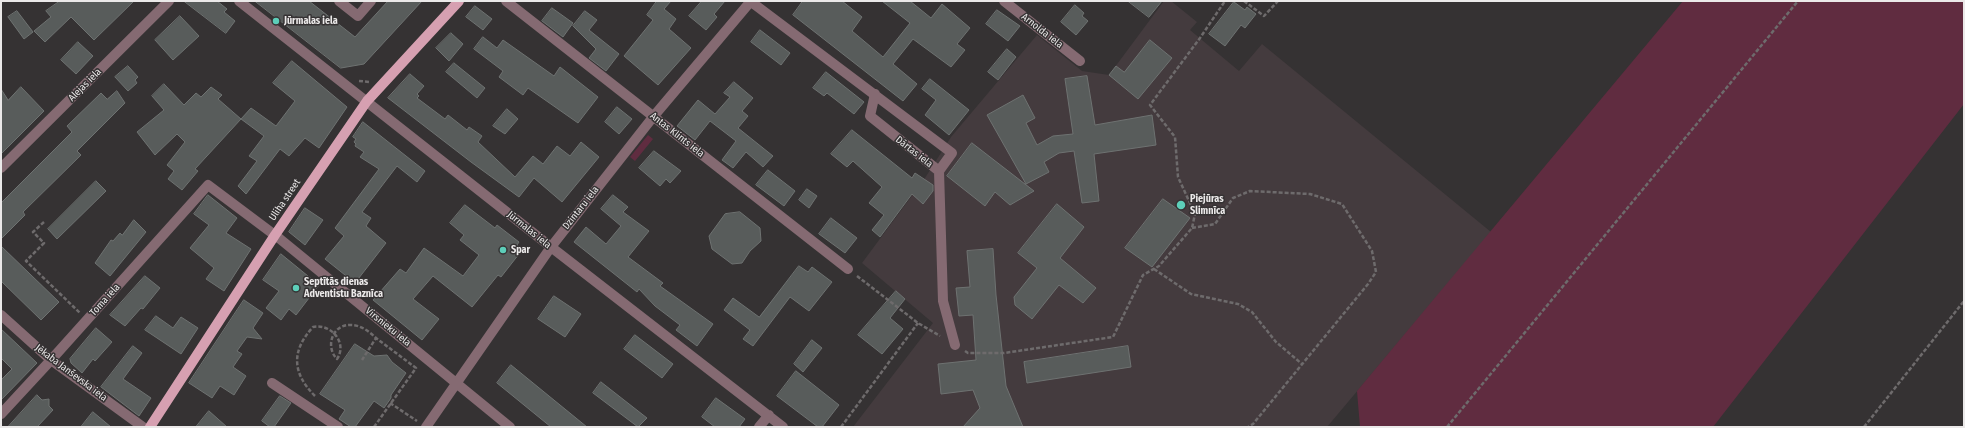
<!DOCTYPE html>
<html>
<head>
<meta charset="utf-8">
<style>
	body { margin:0 }
	#map { position:relative; width:1965px; height:428px; overflow:hidden; background:#353233; font-family:"Fira Sans Condensed",sans-serif }
	canvas { display:block }
	.frame { position:absolute; inset:0; border:2px solid #ebe9e9; pointer-events:none }
</style>
</head>
<body>
<div id="map">
<canvas width="1965" height="428"></canvas>
<div class="frame"></div>
</div>
<script>
const ctx = document.querySelector('canvas').getContext('2d');
ctx.lineJoin = 'round';
function paint(path, color) {
  ctx.fillStyle = color;
  ctx.fill(path, 'evenodd');
}
function stroke(path, color, width, dash) {
  ctx.strokeStyle = color;
  ctx.lineWidth = width;
  ctx.lineCap = dash ? 'butt' : 'round';
  ctx.setLineDash(dash || []);
  ctx.stroke(path);
}
function drawText(font, color, halo, rows, align = 'center') {
  ctx.font = font + ' "Fira Sans Condensed",sans-serif';
  ctx.lineWidth = 3;
  ctx.setLineDash([]);
  ctx.textBaseline = 'middle';
  ctx.strokeStyle = halo;
  ctx.fillStyle = color;
  for (const [text, x, y, turn = 0] of rows) {
    ctx.save();
    ctx.translate(x, y);
    ctx.rotate((+turn || 0) * Math.PI / 180);
    ctx.textAlign = isNaN(turn) ? turn : align;
    if (halo) ctx.strokeText(text, 0, 0);
    ctx.fillText(text, 0, 0);
    ctx.restore();
  }
}
paint(new Path2D(`
	M1164 1H1171L1197 22 1190 30 1239 71 1262 44 1491 232 1327 427H853L933 323 862 263 925 178 951 137 1037 35 1082 71 1109 75Z`), '#443b3e');
paint(new Path2D(`
	M1683 1H1964V104L1713 427H1360L1357 391Z
	M648 135 653 139 635 161 630 157Z`), '#602c40');
const building = new Path2D(`
	M60 1H134L94 40 71 17 45 42 34 31 51 17 46 11Z
	M184 1H217L227 9 224 12 235 21 226 33Z
	M255 1H309L355 37 388 1H422L364 64 341 68Z
	M657 1H671L664 9 676 19 669 29 691 48 658 85 624 56 653 20 647 15Z
	M702 1H725L714 14 717 17 706 30 689 16Z
	M803 1H842L862 17 852 31 883 57 910 23 882 1H910L931 18 942 4 970 28 957 44 965 50 951 67 913 39 893 64 917 84 903 101 793 15Z
	M1128 1H1162L1149 17Z
	M1234 2 1245 10 1247 7 1256 14 1245 28 1241 25 1225 46 1209 34Z
	M1075 5 1084 13 1082 16 1088 21 1076 35 1061 22Z
	M475 6 492 19 483 30 466 17Z
	M552 8 573 23 563 37 542 21Z
	M997 10 1020 26 1008 41 986 24Z
	M17 11 33 32 24 39 8 17Z
	M585 11 597 20 589 30 619 54 606 71 589 58 596 49 573 26Z
	M180 16 199 36 173 60 155 40Z
	M760 30 790 53 781 65 751 42Z
	M451 33 463 44 449 61 436 48Z
	M483 37 497 48 503 40 554 76 560 67 598 97 578 123 528 88 523 95 499 77 503 71 474 49Z
	M1150 40 1172 58 1138 99 1109 75 1116 66 1124 72Z
	M78 42 93 56 76 74 61 60Z
	M1007 49 1016 57 998 80 988 72Z
	M292 61 347 107 319 148 305 138 289 156 280 149 246 194 238 186 257 161 249 156 264 136 241 119 251 108 276 126 295 101 273 83Z
	M454 63 485 88 477 98 446 72Z
	M128 66 138 77 135 80 137 83 128 91 115 77Z
	M826 72 864 102 854 114 827 93 824 96 813 88Z
	M410 74 424 86 417 94 419 96 417 98 445 119 448 115 467 130 469 127 482 136 478 142 515 177 533 156 543 164 557 146 570 156 581 142 599 157 562 202 534 178 519 197 471 162 388 98Z
	M1087 76 1095 125 1152 115 1156 145 1094 154 1099 201 1082 203 1074 151 1059 153 1044 162 1049 172 1026 184 987 115 1023 95 1035 118 1026 123 1037 145 1053 136 1073 134 1065 79Z
	M930 79 969 110 949 135 925 115 936 100 922 89Z
	M734 82 753 98 742 111 748 116 738 128 773 156 763 167 746 152 733 168 722 160 736 141 710 121 695 140 677 126 698 100 715 114 730 97 724 93Z
	M164 84 184 105 196 93 201 97 211 87 222 95 218 99 241 119 195 169 198 171 182 190 168 179 174 171 167 165 185 142 177 134 155 155 137 132 164 110 152 96Z
	M21 87 44 111 1 154V89L8 100Z
	M117 91 125 103 77 151 81 155 23 212 25 215 1 239V203L72 132 67 126 101 93 107 99Z
	M617 107 632 119 619 134 605 122Z
	M507 109 518 119 505 134 493 126Z
	M363 122 425 171 417 182 397 166 362 212 371 218 366 226 386 243 355 283 325 259 344 236 335 228 379 169 360 157 364 152 355 146 356 144 354 142 356 139 353 137Z
	M852 130 912 178 915 173 933 185V191L923 204 912 194 880 237 872 230 884 215 869 203 882 187 853 161 847 167 831 154Z
	M972 143 1034 191 1010 205 995 192 985 206 947 176Z
	M654 151 681 171 670 183 666 179 660 186 639 168Z
	M768 170 795 191 784 206 756 185Z
	M96 181 106 191 57 239 48 229Z
	M807 189 817 196 809 208 799 200Z
	M208 195 237 218 226 233 251 249 224 291 206 279 214 268 190 248 209 225 194 214Z
	M613 195 628 207 623 212 649 231 628 257 663 283 660 286 713 324 697 346 676 330 680 325 655 306 639 289 637 292 574 242 586 227 606 244 621 226 601 209Z
	M1163 199 1190 218 1152 267 1125 248Z
	M1057 204 1084 227 1060 258 1096 288 1083 303 1059 285 1032 319 1015 305 1014 297 1037 268 1018 253Z
	M465 205 495 228 497 225 519 242 517 245 519 247 516 251 519 254 501 277 498 275 472 307 433 276 413 299 439 319 422 340 373 300 400 269 406 273 424 248 463 276 479 255 460 240 464 235 450 223Z
	M305 208 323 220 305 245 289 232Z
	M740 212 760 228 761 241 750 251 742 263 732 264 712 249 709 236 725 214Z
	M831 218 857 238 845 253 819 234Z
	M134 220 146 232 110 276 95 263 111 240 113 241 120 233 122 235Z
	M1 246 59 302 41 320 1 281Z
	M993 249 996 295 1006 386 1023 427H963L980 408 973 390 941 394 938 364 976 360 973 315 959 316 956 288 970 287 967 251Z
	M281 254 319 285 296 315 289 309 281 320 266 308 279 291 263 280Z
	M799 266 808 272 812 267 832 282 809 311 790 297 753 346 743 339 750 330 724 310 733 298 759 317Z
	M145 276 160 288 143 309 141 308 125 326 110 315Z
	M896 291 905 299 890 318 903 329 882 354 858 335Z
	M554 296 581 314 565 337 538 319Z
	M244 300 263 313 253 328 262 339 247 337 237 351 242 354 233 367 246 376 234 395 220 386 212 398 189 383Z
	M156 316 173 328 181 317 198 328 181 354 145 330Z
	M96 328 112 342 95 361 93 359 82 373 71 363 70 359Z
	M1 329 37 363 1 400V380L12 369 1 358Z
	M635 335 673 364 662 378 624 349Z
	M812 340 822 348 803 372 794 364Z
	M355 344 374 356 387 355 392 362 406 373 391 395V398L384 408 374 401 355 427H351L339 419 345 410 320 394Z
	M133 346 142 353 123 379 151 398 139 416 101 387Z
	M1128 346 1131 367 1027 383 1024 362Z
	M511 365 587 427H551L497 383Z
	M796 371 839 405 822 427H818L777 396Z
	M601 382 647 418 638 427 593 393Z
	M37 395 42 400 49 399V406L53 410 37 427H8Z
	M280 396 291 403 274 427H270L262 421Z
	M716 398 745 419 739 427H715L702 417Z
	M209 411 227 427H196Z
	M93 412 111 427H81Z`);
paint(building, '#585c5b');
stroke(building, '#6e7271', 1);
stroke(new Path2D(`
	M1244 1 1264 16 1278 1
	M359 81 370 82
	M44 222 33 232 44 243 26 261 80 313
	M1192 228 1215 224 1233 198 1250 191 1310 194 1342 204 1372 251 1376 272 1368 284 1253 424 1248 427
	M1154 269 1191 294 1238 304 1252 312 1276 342 1302 364
	M857 276 918 323 940 336
	M965 351 968 353H1004L1113 337 1143 275 1159 266 1192 228 1195 214 1178 177 1175 137 1150 105 1200 38 1225 1
	M315 396C292 373 291 351 313 327 331 323 348 343 337 359 325 347 332 324 351 325 361 325 370 332 376 338L362 360
	M390 403 417 421
	M374 427 416 368 376 338
	M841 427 918 323
	M1447 427 1798 1
	M1864 427 1964 301`), '#6e6b6c', 2.5, [4, 2]);
stroke(new Path2D(`
	M239 1 551 247 783 427
	M339 1 358 16 371 1
	M506 1 848 269
	M750 1 952 153 939 171 870 116 875 94
	M1004 1 1080 61
	M1 168 169 1
	M939 171 943 301 955 345
	M1 315 51 360 143 427
	M272 383 338 427
	M1 414 51 360 208 185 280 239 510 427
	M426 427 551 247 653 117 751 1
	M759 427 769 415`), '#856a72', 10);
stroke(new Path2D(`
	M150 427 275 235 367 101 459 1`), '#d6a0b1', 10);
for (const [x, y, r, color] of [
	[276,21,4,"#5dceb9"],
	[1181,205,5,"#5dceb9"],
	[503,250,4,"#5dceb9"],
	[296,288,4,"#5dceb9"]
]) {
  const dot = new Path2D();
  dot.arc(x, y, r, 0, 2 * Math.PI);
  ctx.fillStyle = color;
  ctx.fill(dot);
  stroke(dot, '#353233', 1.5);
}
drawText('bold 10px', '#ebe9e9', '#353233', [
	["Jūrmalas iela",284,21],
	["Piejūras",1190,199],
	["Slimnīca",1190,211],
	["Spar",511,250],
	["Septītās dienas",304,282],
	["Adventistu Baznīca",304,294]
], 'left');
drawText('10px', '#ebe9e9', '#353233', [
	["Arnolda iela",1042,31,38],
	["Alejas iela",85,85,-45],
	["Antas Klints iela",677,135,38],
	["Dārtas iela",914,152,38],
	["Uliha street",285,200,-56],
	["Dzintaru iela",581,208,-52],
	["Jūrmalas iela",529,230,39],
	["Toma iela",105,300,-48],
	["Virsnieku iela",388,327,39],
	["Jēkaba Janševska iela",71,373,37]
]);
</script>
</body>
</html>
